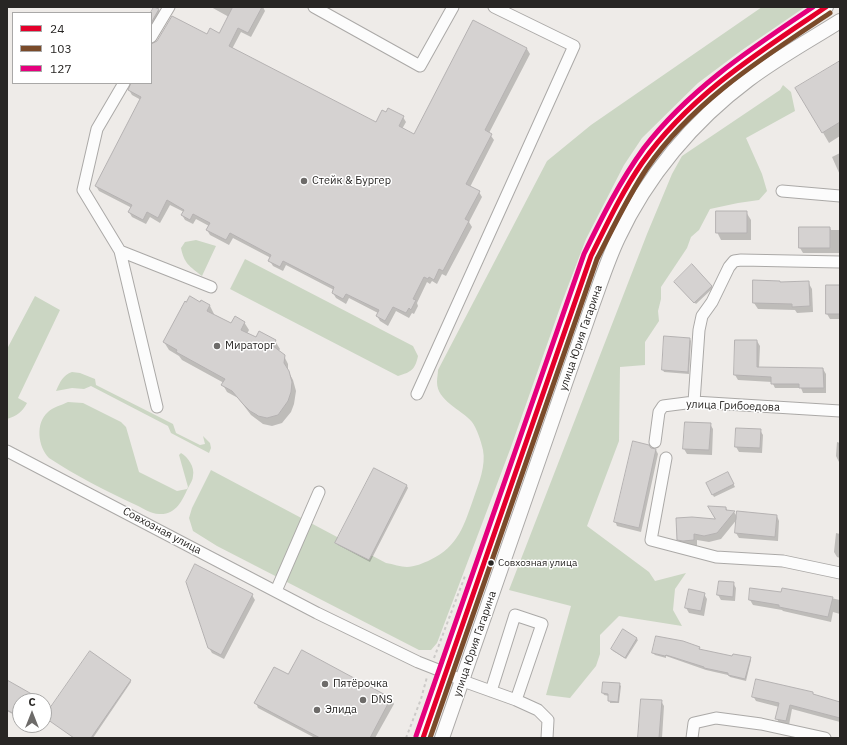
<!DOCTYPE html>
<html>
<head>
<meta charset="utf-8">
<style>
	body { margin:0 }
	#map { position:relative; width:847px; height:745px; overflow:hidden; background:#eeebe8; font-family:"IBM Plex Sans",sans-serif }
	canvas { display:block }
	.frame { position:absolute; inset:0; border:8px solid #282624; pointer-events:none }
	.legend { position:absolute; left:12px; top:12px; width:140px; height:72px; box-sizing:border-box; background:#fff; border:1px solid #a9a8a7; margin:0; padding:5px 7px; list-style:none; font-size:12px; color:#282624 }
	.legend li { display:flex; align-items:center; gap:8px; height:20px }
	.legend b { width:20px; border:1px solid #a9a8a7 }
	.north { position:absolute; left:12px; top:693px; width:40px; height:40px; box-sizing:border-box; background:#fff; border:1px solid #a9a8a7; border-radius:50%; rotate:0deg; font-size:11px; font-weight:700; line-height:16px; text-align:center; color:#282624 }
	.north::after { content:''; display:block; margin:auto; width:14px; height:18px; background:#6d6b69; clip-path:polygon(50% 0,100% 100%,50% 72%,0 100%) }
</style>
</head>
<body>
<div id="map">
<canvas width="847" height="745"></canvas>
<div class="frame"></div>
<ul class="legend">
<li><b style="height:5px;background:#e4002b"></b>24</li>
<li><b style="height:5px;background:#7a4b2a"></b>103</li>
<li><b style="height:5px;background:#e5007d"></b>127</li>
</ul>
<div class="north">С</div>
</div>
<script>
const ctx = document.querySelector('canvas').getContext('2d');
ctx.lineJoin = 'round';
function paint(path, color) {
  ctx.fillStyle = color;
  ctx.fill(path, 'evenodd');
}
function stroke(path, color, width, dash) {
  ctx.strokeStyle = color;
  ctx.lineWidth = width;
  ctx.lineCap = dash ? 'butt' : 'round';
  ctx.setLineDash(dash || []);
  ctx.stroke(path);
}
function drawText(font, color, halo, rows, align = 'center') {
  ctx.font = font + ' "IBM Plex Sans",sans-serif';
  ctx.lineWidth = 3;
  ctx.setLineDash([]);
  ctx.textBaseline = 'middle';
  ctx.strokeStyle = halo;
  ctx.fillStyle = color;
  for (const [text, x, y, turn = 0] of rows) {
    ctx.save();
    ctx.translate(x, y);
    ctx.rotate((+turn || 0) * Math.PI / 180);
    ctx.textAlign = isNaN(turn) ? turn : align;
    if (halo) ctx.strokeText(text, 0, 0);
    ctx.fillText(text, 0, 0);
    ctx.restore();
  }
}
paint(new Path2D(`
	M762 7H805L742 50 698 83 642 138 624 165 586 239 562 302 511 447 437 643 431 650H419L217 546 193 531 189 518 192 508 211 470 386 563C393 564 401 567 407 567 414 567 424 563 430 560 459 546 464 525 474 497 479 483 486 465 483 450 481 441 477 429 472 422 461 409 437 401 437 382 437 378 438 373 438 370L547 161 591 125Z
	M783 85 791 92 795 111 746 138 762 174 767 191 759 200 738 203 710 209 699 230 691 237 687 248 661 287V299L658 311 659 321 645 342V365L620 367 619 441 587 526 649 572 655 581 686 573 675 589 673 610 682 626 619 616 600 635V654L596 666 570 698 546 695 571 606 509 590 647 234 672 174 682 156 780 90Z
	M196 240 216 246 202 276C189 266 184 263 181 248L185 242Z
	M245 259 413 346 418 356C415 370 411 372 398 376L230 289Z
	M35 296 60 310 18 398 27 403C22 412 17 416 7 419V349Z
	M72 372 80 373 95 379 96 385 173 424 176 433 200 445 205 444 203 436 210 443 211 448 209 453 171 433 168 426 91 386 84 389 72 388 56 391C60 382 63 375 72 372Z
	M68 402 83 403 121 422 126 427 139 472 177 491 187 489 188 487 179 455 181 453C188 457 195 467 193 476 193 480 190 484 188 488 182 501 176 515 159 514 151 514 143 508 136 505 106 491 76 476 49 458 38 447 35 423 48 412 53 407 62 405 68 402Z`), '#cbd6c3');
paint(new Path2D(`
	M211 7H263L265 11 251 37 241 32 232 49 376 123 386 113 403 117 406 122 402 129 415 135 474 21 527 49 530 54 489 133 494 140 470 187 479 192 482 197 469 222 472 227 446 276 442 274 437 284 432 281 430 284 427 282 417 303 418 306 414 314 412 313 409 318 396 311 388 326 380 321 377 316 378 313 349 298 346 304 336 298 333 293 334 290 286 265 283 271 273 266 270 261 271 258 233 238 229 245 210 235 207 230 209 226 196 219 193 224 185 220 182 215 184 212 170 205 160 223 150 217 146 224 132 217 129 212 132 208 99 191 96 186 141 100 132 95 129 90 132 83H151V45L219 34 229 17Z
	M154 8 159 10 162 15 151 34V14Z
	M840 62V136L829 143 797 88Z
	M840 153V175L832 157Z
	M746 212 751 220V240H721L717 232Z
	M830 228 831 230H840V253H803L800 248Z
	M675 282 711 286 713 288 696 304Z
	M808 282 812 289 813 312 797 313 795 310 758 309 754 303 781 283Z
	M840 286V319H830L827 314Z
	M201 303 210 306 214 314 213 315 231 325 244 322 249 330 247 334 256 339 275 341 280 349 278 352 284 356 288 364V371L293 380 296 391 294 404 291 412 282 423 272 426 263 424 251 415 238 398 227 392 223 385 224 383 182 360 179 356 169 350 164 342Z
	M690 339 691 341 689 374 664 372 663 370Z
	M736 341H757L760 346 759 368 823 369 826 374V393H803L801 388H775L772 382 738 380 735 375Z
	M710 424 713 429 712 455 687 454 684 449Z
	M760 430 763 435 762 453 739 452 736 447Z
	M837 442 840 443V462H839L836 456Z
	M651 449 656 450 658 454 641 532 617 526 615 521Z
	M374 469 407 486 408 488 370 562 338 545 336 543Z
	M728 473 735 487 714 497 707 484Z
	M726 508 728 511 734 512 738 518 777 516 779 521 778 541 739 538 736 533 738 518 721 539 709 542 697 540V547L682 546 678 539 716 520Z
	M836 533 840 534V558L837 557 834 552Z
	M733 583 736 588 735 601 721 600 718 595Z
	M751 589 782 594 817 595 840 600V614L833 612 831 622 783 611 782 610 753 605 750 600Z
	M704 594 707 599 704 616 689 613 686 608Z
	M252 595 255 600 224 659 212 653 209 648Z
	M636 638 638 640 626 659 613 651 612 649Z
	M699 647 701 650 733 657 750 658 751 660 746 681 730 677 728 675 706 670 666 656V658L655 655 653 653Z
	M130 680 131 682 93 738H74L46 717Z
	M7 681 37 701H20V718L7 711Z
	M604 683 619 684 621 686 619 703H610L609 696 604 695 603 693Z
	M812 693 814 695 840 703V722L792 709 789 725 779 724 777 718 779 707 756 701 753 696Z
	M391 699 394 704 375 738H315L258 708 256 703Z
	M661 701 664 706 662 738H639Z`), '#0003');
const building = new Path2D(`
	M154 7 159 9 151 23V12Z
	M233 7H262L248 33 238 28 229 46 376 122 382 110 386 112 388 108 404 116 399 126 414 134 473 20 527 48 485 130 492 134 466 184 480 191 465 219 469 221 443 271 439 269 434 280 429 277 428 279 424 277 413 299 416 300 411 310 409 308 406 313 393 307 385 321 376 316 379 310 346 294 343 299 332 293 334 287 283 261 280 267 268 261 271 255 230 233 226 240 206 230 210 223 193 214 190 220 181 215 184 210 167 200 158 218 147 212 143 220 128 212 132 205 95 186 141 97 128 90 131 83H151V44L157 41 172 16 207 34 210 28 219 33Z
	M840 61V122L822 133 795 88Z
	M716 211H747V233H716Z
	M799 227H830V248H799Z
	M692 264 712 286 694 303 674 282Z
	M753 280 780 281V282L809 281 810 306 792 307V304L753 303Z
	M826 285H840V314H826Z
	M190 296 200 302 201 300 210 305 207 311 231 323 235 316 245 322 241 330 256 337 259 331 276 340 273 346 285 355 284 363 289 371 292 382 291 392 288 401 278 415 267 418 258 416 257 415 250 411 243 404 232 391 221 385 225 379 176 352 177 350 163 342 185 301 186 302Z
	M664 336 690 338 688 372 662 370Z
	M735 340H757V367L823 368 824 388H799V384H771V377L734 375Z
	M685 422 711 423 709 450 683 449Z
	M736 428 761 429 760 448 735 447Z
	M633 441 649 445 651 448 656 449 639 528 614 522Z
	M374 468 407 485 369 560 335 543Z
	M728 472 734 484 712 495 706 483Z
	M708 506 726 507V510L735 511 717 533 704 536 694 534V540L683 541 677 540 676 518 692 517 715 519Z
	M737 511 777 515 775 537 735 533Z
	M195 564 253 594 221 655 208 648 186 582Z
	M719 581 734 582 733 597 717 595Z
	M750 588 781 592 782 588 833 597 828 617 779 607V605L749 600Z
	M689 589 705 593 701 611 685 608Z
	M623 629 637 638 625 658 611 649Z
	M656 636 683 641 700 647 699 649 732 656 733 654 751 657 745 679 728 675V673L704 668V667L666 655 665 656 652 653Z
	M302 650 391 698 370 738H320L254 703 274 667 288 674Z
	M90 651 131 680 91 738H74L44 717Z
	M756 679 813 692V694L840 702V718L790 705 786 721 775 719 779 703 752 697Z
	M7 680 44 701H20V717L7 710Z
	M603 682 620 683 618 702 608 701V694L602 693Z
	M641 699 662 700 659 738H638Z`);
paint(building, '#d5d2d1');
stroke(building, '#b5b2b2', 1);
const minor = new Path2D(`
	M314 7 420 66 453 7
	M151 37 169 7
	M782 191 840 196
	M120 251 83 190 97 129 124 83
	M417 394 574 46 494 7
	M694 402 699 330 702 316 712 302 729 267 734 261 741 260 840 262
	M157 407 120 251 211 287
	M655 442 659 412 663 406 694 402 840 411
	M7 451 317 613 418 662 446 673 463 681 516 700 538 710 548 720 547 738
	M666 458 651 540 716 557 783 561 840 573
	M276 591 319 492
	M491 691 515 615 542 624 516 700
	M692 738 694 723 716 718 761 724 825 738`);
const major = new Path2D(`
	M423 738 591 256C609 220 626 183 651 151 697 90 764 49 826 7
	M442 738 593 303C601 281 608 259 618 238 647 176 693 121 748 80 777 58 810 40 840 21`);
stroke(minor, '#aba9a7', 13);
stroke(major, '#aba9a7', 16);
stroke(new Path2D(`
	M434 658 465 576
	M406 738 421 699 427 677`), '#cccac8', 2, [3, 3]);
stroke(minor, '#fcfcfc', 11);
stroke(major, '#fcfcfc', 14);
stroke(new Path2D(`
	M423 738 591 256C607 224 622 192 642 163 689 96 759 52 826 7`), '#e4002b', 5);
stroke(new Path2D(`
	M430 738 597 259C613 228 628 196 647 168 693 101 764 57 830 13`), '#7a4b2a', 5);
stroke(new Path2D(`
	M416 736 584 254C602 217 620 181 644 148 689 89 752 48 813 7`), '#e5007d', 5);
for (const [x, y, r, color] of [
	[304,181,4,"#6d6b69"],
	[217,346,4,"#6d6b69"],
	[491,563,3.5,"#282624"],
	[325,684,4,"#6d6b69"],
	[363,700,4,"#6d6b69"],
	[317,710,4,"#6d6b69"]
]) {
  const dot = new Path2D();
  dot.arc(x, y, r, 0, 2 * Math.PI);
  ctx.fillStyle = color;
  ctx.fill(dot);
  stroke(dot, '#fff', 1.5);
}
drawText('10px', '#282624', '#fff', [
	["Совхозная улица",498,563]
], 'left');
drawText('11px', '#282624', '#fff', [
	["Стейк & Бургер",312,181],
	["Мираторг",225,346],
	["Пятёрочка",333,684],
	["DNS",371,700],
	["Элида",325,710]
], 'left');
drawText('11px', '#282624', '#fff', [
	["улица Юрия Гагарина",581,338,-71],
	["улица Грибоедова",733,406,2],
	["Совхозная улица",162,531,28],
	["улица Юрия Гагарина",475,644,-71]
]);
</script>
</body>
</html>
